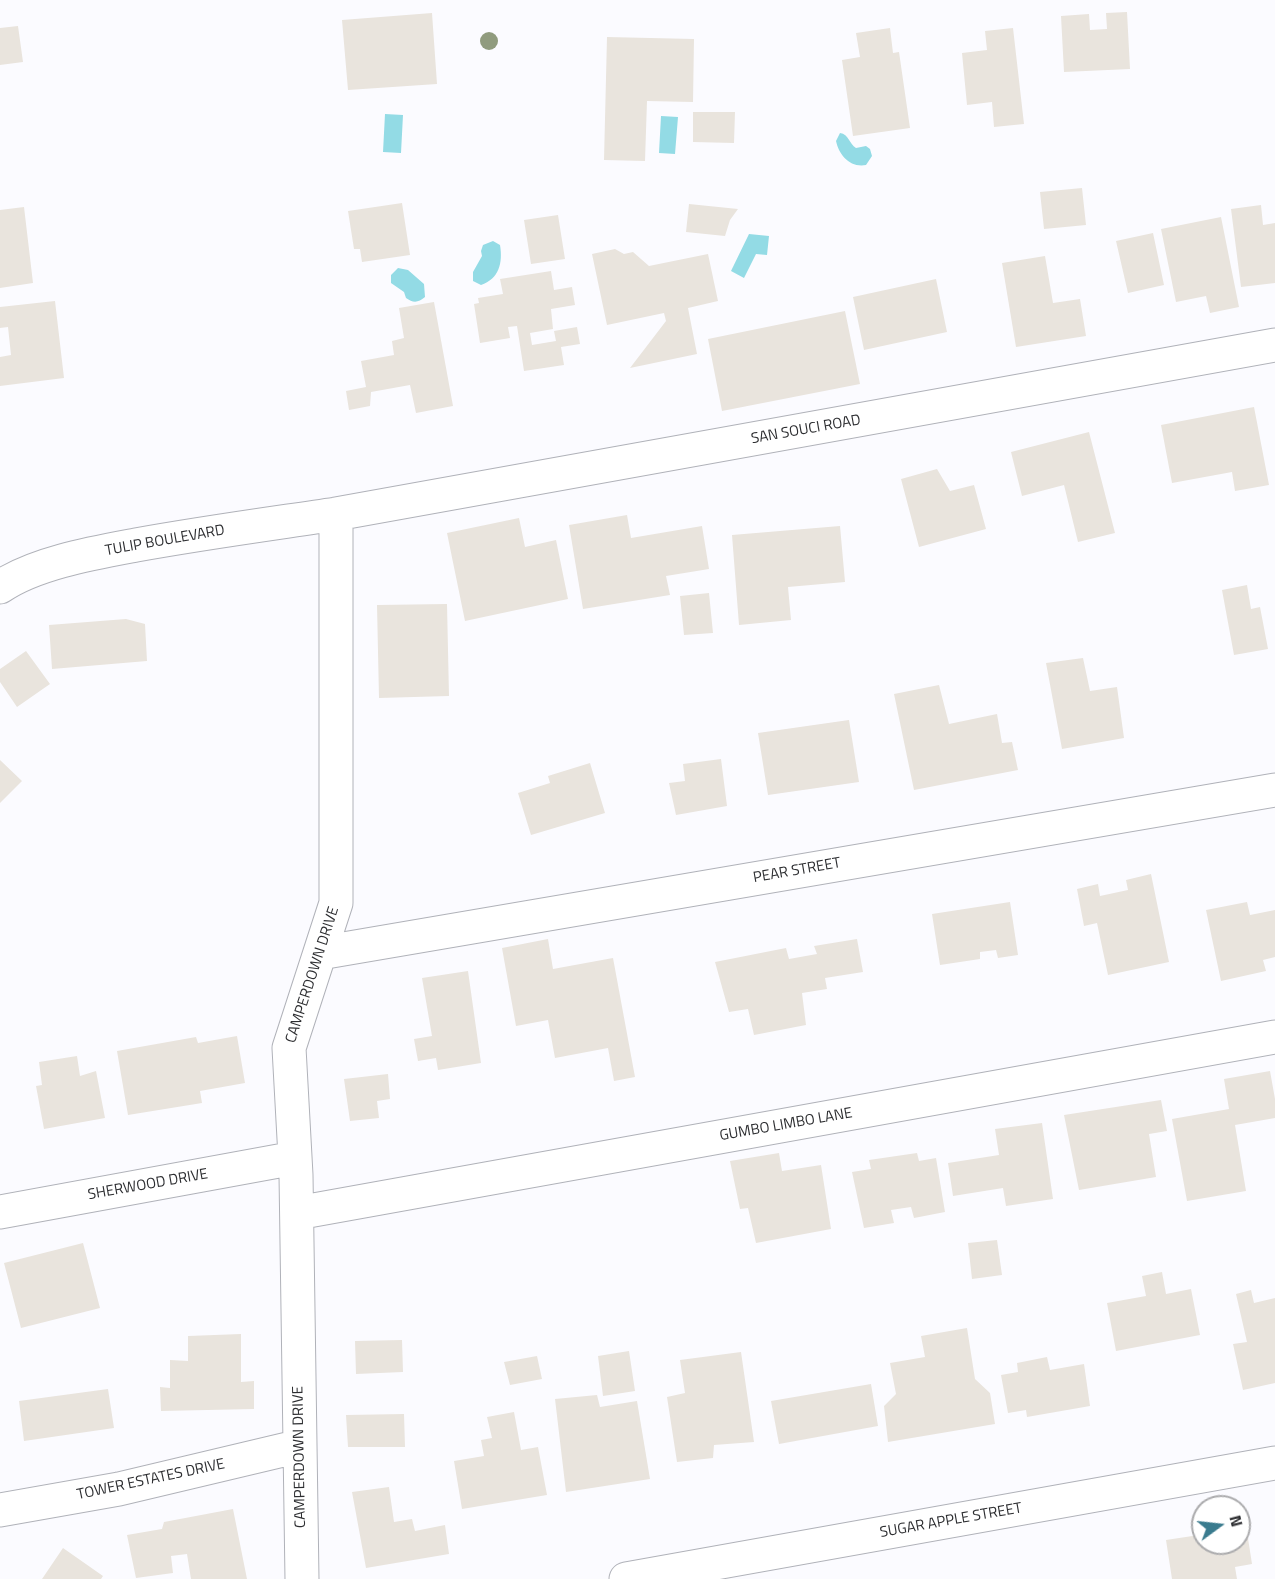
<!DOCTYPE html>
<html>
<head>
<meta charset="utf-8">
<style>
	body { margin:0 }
	#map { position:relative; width:1275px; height:1579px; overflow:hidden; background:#fbfbff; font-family:"Titillium Web",sans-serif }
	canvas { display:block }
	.north { position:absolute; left:1191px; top:1495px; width:60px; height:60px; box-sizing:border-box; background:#fff; border:2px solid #ababad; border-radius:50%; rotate:75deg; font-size:16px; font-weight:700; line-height:24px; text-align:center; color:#2d2e31 }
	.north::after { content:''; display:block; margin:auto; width:21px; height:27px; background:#3a7b8e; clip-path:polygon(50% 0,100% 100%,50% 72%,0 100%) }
</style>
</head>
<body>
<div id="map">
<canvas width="1275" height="1579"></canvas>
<div class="north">N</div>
</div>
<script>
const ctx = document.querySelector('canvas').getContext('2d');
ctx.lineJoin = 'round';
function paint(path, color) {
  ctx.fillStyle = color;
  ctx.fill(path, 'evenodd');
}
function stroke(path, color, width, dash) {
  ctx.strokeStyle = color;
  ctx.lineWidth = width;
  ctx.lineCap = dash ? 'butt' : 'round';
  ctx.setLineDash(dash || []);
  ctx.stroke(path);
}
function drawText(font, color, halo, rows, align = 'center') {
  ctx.font = font + ' "Titillium Web",sans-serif';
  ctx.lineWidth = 6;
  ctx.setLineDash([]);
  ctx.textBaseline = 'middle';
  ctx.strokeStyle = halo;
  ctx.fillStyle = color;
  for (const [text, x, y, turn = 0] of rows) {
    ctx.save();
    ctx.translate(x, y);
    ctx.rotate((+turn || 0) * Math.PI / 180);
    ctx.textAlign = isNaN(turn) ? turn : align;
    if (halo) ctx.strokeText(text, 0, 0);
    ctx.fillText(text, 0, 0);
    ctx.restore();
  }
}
paint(new Path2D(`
	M385 114 403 115 401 153 383 152Z
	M661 116 678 117 675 154 659 153Z
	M840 133C849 134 849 144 856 148L866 146 870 149 872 156 866 165C850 168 839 155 836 141Z
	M749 234 769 236 767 255 756 254 744 278 731 271Z
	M493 241 500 245C503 263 499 279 481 285L473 281V272L482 256 481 251 483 245Z
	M398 268 408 270 424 284 425 297C418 303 413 303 406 298L404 292 391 283V275Z`), '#93dbe5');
paint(new Path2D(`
	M1127 12 1130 69 1064 72 1061 16 1089 14 1090 30 1107 29 1106 13Z
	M432 13 437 84 348 90 342 20Z
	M18 26 23 62 0 65V28Z
	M890 28 893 53 899 52 910 128 853 136 842 60 860 57 856 33Z
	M1013 28 1024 124 994 127 992 102 967 105 962 53 987 50 985 31Z
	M607 37 694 39 693 102 647 101 645 161 604 160Z
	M693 112H735L734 143 693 142Z
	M1082 188 1086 225 1044 229 1040 192Z
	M402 203 410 255 362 262 360 249H354L348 211Z
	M689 204 738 209 730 220 725 236 686 232Z
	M1261 205 1263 225 1275 223V283L1241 287 1231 209Z
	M24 207 33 283 0 288V210Z
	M558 215 565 259 531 264 524 220Z
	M1221 217 1239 307 1210 313 1206 296 1176 302 1161 229Z
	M1153 233 1164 285 1128 293 1116 241Z
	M615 249 624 254 633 252 649 266 708 254 718 301 688 308 697 354 630 368 666 321 664 313 607 325 592 254Z
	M1045 256 1053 303 1080 299 1086 336 1016 347 1002 263Z
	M551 271 554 290 572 287 575 305 551 309 553 329 530 333 532 345 556 341 554 331 577 327 580 344 561 347 564 365 524 371 517 326 508 327 510 338 480 343 474 304 479 303 478 298 503 294 500 279Z
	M936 279 947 332 864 350 853 297Z
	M55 301 64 378 0 386V357L11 355 8 327 0 328V307Z
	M434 302 453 406 416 413 410 385 371 392 370 406 349 410 346 391 366 387 361 361 394 355 392 341 404 338 399 308Z
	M845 311 860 384 722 411 708 339Z
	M1254 407 1269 485 1235 491 1232 472 1172 483 1161 425Z
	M1089 432 1115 533 1078 542 1064 485 1022 496 1011 452Z
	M937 469 950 491 974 485 986 529 919 547 901 479Z
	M627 515 631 538 702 526 709 569 666 576 670 595 583 609 569 525Z
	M519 518 525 547 556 540 568 599 465 621 447 533Z
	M840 526 845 582 788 587 791 620 739 625 732 535Z
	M1247 585 1251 609 1260 607 1268 649 1234 655 1222 590Z
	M709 593 713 633 684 635 680 596Z
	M447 604 449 696 379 698 377 605Z
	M126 619 145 624 147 661 52 669 49 625Z
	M26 651 50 684 17 707 0 682V669Z
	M1083 658 1090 691 1117 687 1124 738 1062 749 1046 663Z
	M939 685 949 724 997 714 1002 743 1012 742 1018 770 914 790 894 694Z
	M849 720 859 782 768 795 758 733Z
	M721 759 727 806 676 815 669 783 685 781 683 764Z
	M0 760 22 781 0 803Z
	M590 763 605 813 531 835 518 793 550 783 548 776Z
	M1151 874 1169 962 1108 975 1097 923 1084 926 1077 889 1098 884 1100 896 1128 890 1126 880Z
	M1010 902 1018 955 998 958 996 950 980 952V959L940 965 932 914Z
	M1247 902 1250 915 1275 910V957L1263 960 1266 971 1221 981 1206 910Z
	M548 939 553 969 613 958 635 1077 614 1081 608 1048 555 1058 548 1020 516 1026 502 948Z
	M857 939 863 972 825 978 827 989 802 993 806 1025 754 1035 748 1009 729 1012 715 962 786 948 789 959 817 954 814 946Z
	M468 971 481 1063 438 1070 436 1058 418 1061 414 1039 432 1036 422 978Z
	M237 1036 245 1083 200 1091 202 1103 128 1115 117 1051 196 1037 198 1043Z
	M77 1056 80 1076 96 1071 105 1118 44 1129 36 1086 42 1085 39 1062Z
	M1270 1071 1275 1099V1118L1235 1125 1246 1191 1187 1201 1172 1119 1229 1109 1224 1079Z
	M388 1074 390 1099 377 1101 379 1118 350 1121 344 1079Z
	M1161 1100 1167 1131 1149 1134 1156 1177 1079 1190 1064 1115Z
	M1042 1123 1053 1199 1006 1206 1003 1188 953 1196 948 1163 999 1155 995 1129Z
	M779 1153 782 1171 821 1165 831 1229 756 1243 748 1208 740 1209 730 1161Z
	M917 1153 919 1161 936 1158 945 1212 914 1218 911 1207 891 1210 894 1223 864 1228 852 1172 871 1169 869 1160Z
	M997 1240 1002 1275 972 1279 968 1243Z
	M83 1243 100 1308 21 1328 4 1263Z
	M1162 1272 1166 1294 1191 1289 1200 1335 1116 1351 1107 1303 1146 1296 1142 1276Z
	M1251 1290 1254 1303 1275 1298V1383L1243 1390 1233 1344 1247 1342 1236 1294Z
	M967 1328 975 1379 990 1393 995 1424 888 1442 884 1406 896 1394 890 1363 925 1357 921 1336Z
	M241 1334V1382L254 1381V1409L161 1411 160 1387 170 1388V1360L188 1361V1336Z
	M402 1340 403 1372 356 1374 355 1341Z
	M629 1351 635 1391 603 1396 598 1356Z
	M741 1352 754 1442 714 1445 713 1458 677 1462 667 1397 685 1393 680 1360Z
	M537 1356 542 1379 510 1385 504 1362Z
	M1047 1357 1050 1370 1084 1364 1090 1406 1027 1417 1026 1410 1008 1413 1001 1375 1018 1372 1017 1363Z
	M871 1384 878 1426 779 1444 771 1401Z
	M108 1389 114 1428 24 1441 19 1401Z
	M597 1395 600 1407 637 1401 650 1479 566 1492 555 1399Z
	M514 1412 521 1450 538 1447 547 1495 462 1509 454 1461 484 1456 481 1440 492 1438 487 1417Z
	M404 1414 405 1447H348L346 1415Z
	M389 1487 394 1522 412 1519 415 1531 445 1525 449 1554 366 1568 352 1492Z
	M233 1509 247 1579H191L187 1554 171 1556 173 1573 136 1578 127 1535 162 1529 164 1522Z
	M1245 1519 1252 1564 1235 1567 1237 1579H1172L1166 1540 1199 1535 1200 1547 1218 1543H1239V1520Z
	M63 1548 103 1576 101 1579H42Z`), '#e9e4dd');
const minor = new Path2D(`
	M0 587C35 563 93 553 136 545 202 533 269 524 336 514L1275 345
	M320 953 1275 790
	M0 1212 295 1158
	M297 1213 1275 1037
	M0 1510 119 1489 300 1446
	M302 1579 296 1175 289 1048 336 903V514
	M626 1579 1275 1463`);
stroke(minor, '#b0b2b9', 35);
stroke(minor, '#fff', 33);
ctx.fillStyle = '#909b7e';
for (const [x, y] of [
	[489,41]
]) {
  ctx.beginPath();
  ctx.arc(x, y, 9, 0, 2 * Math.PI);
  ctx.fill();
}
drawText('15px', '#2d2e31', '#fff', [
	["SAN SOUCI ROAD",806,430,-10],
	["TULIP BOULEVARD",165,541,-10],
	["PEAR STREET",797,871,-10],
	["CAMPERDOWN DRIVE",313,975,-72],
	["GUMBO LIMBO LANE",786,1125,-10],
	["SHERWOOD DRIVE",148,1185,-10],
	["CAMPERDOWN DRIVE",300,1457,-91],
	["TOWER ESTATES DRIVE",151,1480,-12],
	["SUGAR APPLE STREET",951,1521,-10]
]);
</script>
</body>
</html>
